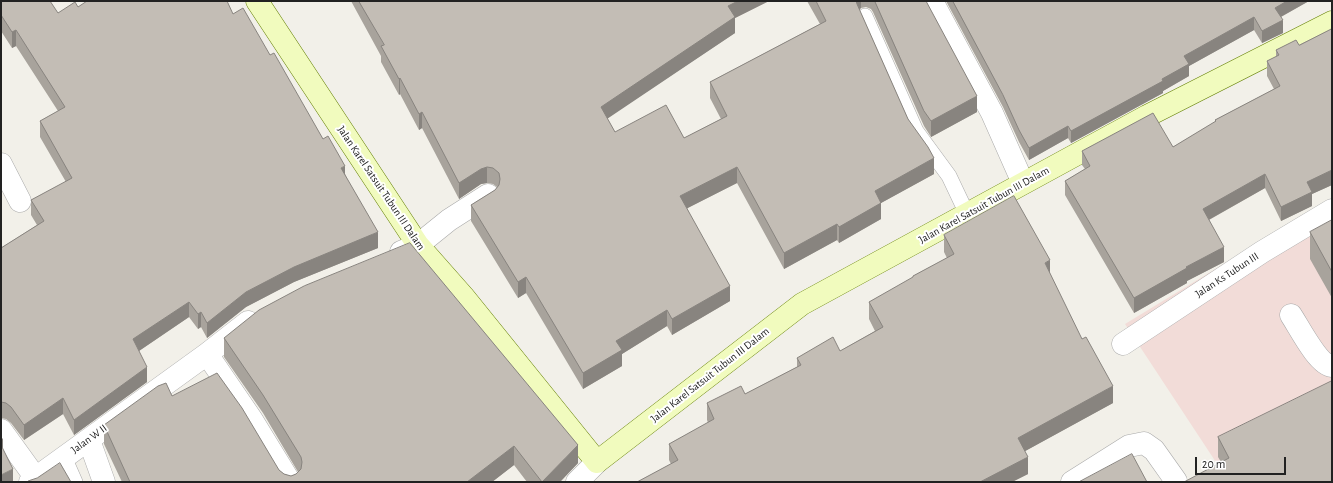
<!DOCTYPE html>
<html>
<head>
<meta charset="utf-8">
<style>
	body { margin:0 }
	#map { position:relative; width:1333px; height:483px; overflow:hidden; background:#f2f0e9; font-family:"Alegreya Sans",sans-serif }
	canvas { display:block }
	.frame { position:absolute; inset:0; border:2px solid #222; pointer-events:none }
	.scale { position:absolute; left:1195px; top:457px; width:91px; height:18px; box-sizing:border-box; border:2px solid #222; border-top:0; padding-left:5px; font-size:12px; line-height:14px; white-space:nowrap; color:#222; -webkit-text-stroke:3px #fff; paint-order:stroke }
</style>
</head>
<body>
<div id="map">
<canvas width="1333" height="483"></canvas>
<div class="frame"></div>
<div class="scale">20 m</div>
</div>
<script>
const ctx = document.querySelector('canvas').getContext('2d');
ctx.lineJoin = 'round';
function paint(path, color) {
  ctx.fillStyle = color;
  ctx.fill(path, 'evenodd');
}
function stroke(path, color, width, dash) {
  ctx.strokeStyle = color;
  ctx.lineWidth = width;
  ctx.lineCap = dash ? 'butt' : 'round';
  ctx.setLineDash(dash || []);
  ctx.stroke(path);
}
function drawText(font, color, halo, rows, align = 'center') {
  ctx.font = font + ' "Alegreya Sans",sans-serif';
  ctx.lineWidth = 4;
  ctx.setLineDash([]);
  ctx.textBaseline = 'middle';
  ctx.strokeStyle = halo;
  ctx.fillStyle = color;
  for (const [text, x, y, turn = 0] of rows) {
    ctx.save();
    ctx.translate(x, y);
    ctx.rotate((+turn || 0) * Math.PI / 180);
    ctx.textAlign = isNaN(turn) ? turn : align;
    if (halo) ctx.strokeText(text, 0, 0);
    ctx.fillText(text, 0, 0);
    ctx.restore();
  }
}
paint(new Path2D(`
	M1332 198V482H1229L1125 324Z`), '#f2dcd8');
const lane = new Path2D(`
	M865 16 916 131 949 176 967 214
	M64 457 75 482`);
const street = new Path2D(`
	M932 1 992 113 1023 183
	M1 164 20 201
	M401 252 418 245 449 220 488 195
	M1291 315C1299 327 1318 365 1332 366
	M1123 344 1262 252 1332 210
	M207 354 252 420 290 482
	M1 430 35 477
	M89 440 104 482
	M30 482 207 354 248 322
	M577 482 597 462
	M1072 482 1129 446 1144 443 1154 450 1176 481`);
const secondary = new Path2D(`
	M257 1 418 245 463 296 597 462 802 304 1147 116 1332 22`);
stroke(lane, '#a9a9a9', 16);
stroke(street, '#a9a9a9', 23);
stroke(secondary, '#637f03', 23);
stroke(lane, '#fff', 15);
stroke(street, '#fff', 22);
stroke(secondary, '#f1fbbe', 22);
paint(new Path2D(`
	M1 1 58 13 78 7 233 14 270 55 345 174 378 248 294 282 246 307 207 338 201 327 198 329 189 317 139 351 147 382 74 435 63 414 24 440 11 423 6 419 1 418V248L37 225 31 215V200L66 182 40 137V121L58 111 16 46 12 48 1 31Z
	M351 1H769L735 18V33L607 118 615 132 684 138 721 119 710 98V82L820 24 807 1H926L977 112 931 137 924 126 873 12 871 9 866 7 861 8 859 9 908 119 934 174 881 203V219L839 243 837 240 784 269 737 183 687 208 730 301 672 335 667 326 622 354V366L583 389 526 293 518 298 471 221V205L495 190 497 187 493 184 487 183 481 184 459 199 422 128 419 130 400 94 399 95 381 62V56Z
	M946 1H1309L1281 17 1283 33 1262 43 1254 30 1189 66V76L1163 91V93L1071 143 1068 138 1029 160 1019 142 1003 107Z
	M1332 29V185L1312 194V206L1281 221 1265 188 1209 220 1224 262 1187 281V283L1134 313 1065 195V181L1085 169 1082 165V151L1173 147 1215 122V120L1274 89 1267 76V61L1276 57V50L1299 45Z
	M1332 220V298L1310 259V232Z
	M944 235 1050 274 1113 403 1025 451 1028 474 1012 482H637L671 464 669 460V444L708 423 707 420V403L745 394 797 367V358L840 351 875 331 869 319V302L913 278V276L947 258 944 252Z
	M224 338 578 463 560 482H527L514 465 492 482H122L104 444V425L172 396 279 470 284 474 291 476 296 474 298 472 263 413 224 357Z
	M1218 437 1332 482 1221 462 1218 457Z`), '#a8a39c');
paint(new Path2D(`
	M738 1H769L735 18V33L601 123V107L728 6Z
	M856 1H861V8L858 11Z
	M1287 1H1309L1275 20V8Z
	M1254 17V30L1189 66V76L1163 91V93L1071 143V131L1162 79 1184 56Z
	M1283 20V33L1262 43V31Z
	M16 30V46L12 48V32Z
	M400 78V94L399 95V79Z
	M977 96V112L931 137V121Z
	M422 112V128L419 130V114Z
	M1068 126V138L1029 160V148Z
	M934 158V174L881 203V219L839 243V227L875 191Z
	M345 166V182L341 168Z
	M487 167V183L481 184 459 199V183L481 169Z
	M737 167V183L680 212V196Z
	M1332 170V185L1312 194V206L1281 221V207L1307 182Z
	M1265 174V188L1203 223V209Z
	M837 224V240L784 269V253Z
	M378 232V248L294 282 246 307 207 338V323L246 292 294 267Z
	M1224 247V262L1187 281V283L1134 313V298L1186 267Z
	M1050 260V277L1045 263Z
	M526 277V293L518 298V282Z
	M730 286V301L672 335V319Z
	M189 302V317L133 355V339Z
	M667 310V326L622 354V366L583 389V373L616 341Z
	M201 312V327L198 329V314Z
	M147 367V382L74 435V420Z
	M1113 386V403L1018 455V438Z
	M63 398V414L24 440V425Z
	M3 438V454L1 455V440Z
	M578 445V463L560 482H542Z
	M514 446V465L492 482H467Z
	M1028 457V474L1012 482H980Z
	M13 469V482H1V475Z`), '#88847f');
const building = new Path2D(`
	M1 1H50L58 13 75 2 78 7 87 1H227L233 14 243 8 270 55 274 53 323 139 328 136 345 166 341 168 378 232 294 267 246 292 207 323 201 312 198 314 189 302 133 339 147 367 74 420 63 398 24 425 11 407 6 403 1 402V248L44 221 31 200 72 178 40 121 65 107 16 30 12 32 1 15Z
	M359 1H738L728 6 735 17 601 107 615 132 666 105 684 138 727 116 710 82 826 21 816 1H856L857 4 908 119 928 147 934 158 875 191 881 203 839 227 837 224 784 253 737 167 680 196 730 286 672 319 667 310 616 341 622 350 583 373 526 277 518 282 471 205 495 190 499 185 500 179 499 173 493 168 487 167 481 169 459 183 422 112 419 114 400 78 399 79 381 46 384 45Z
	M875 1H926L977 96 931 121 924 111Z
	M953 1H1287L1275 8 1283 20 1262 31 1254 17 1184 56 1189 64 1162 79 1163 81 1071 131 1068 126 1029 148 1019 130 1003 95Z
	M1332 29V170L1307 182 1312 192 1281 207 1265 174 1203 209 1224 247 1186 267 1187 268 1134 298 1065 181 1090 166 1082 151 1153 113 1173 147 1216 121 1215 120 1280 86 1267 61 1279 55 1276 50 1296 40 1299 45Z
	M1014 196 1050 260 1045 263 1082 339 1086 337 1113 386 1018 438 1028 457 980 482H637L678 460 669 444 714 419 707 403 741 386 745 394 801 365 797 358 833 337 840 351 883 327 869 302 913 277V276L954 254 944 235Z
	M1332 220V272L1310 232Z
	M410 243 578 445 542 482 514 446 467 482H130L104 425 158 386 166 383 172 396 217 373 242 408 279 470 284 474 291 476 296 474 301 469 302 462 301 457 263 395 224 338 259 310 304 286Z
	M1332 381V482H1184L1229 458 1218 437Z
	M1 445 13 469 1 475Z
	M1132 454 1147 482H1079Z
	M60 463 71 482H28V481L37 478Z`);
paint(building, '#c3bdb5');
stroke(building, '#88847f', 1);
drawText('11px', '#222', '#fff', [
	["Jalan Karel Satsuit Tubun III Dalam",381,188,56],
	["Jalan Karel Satsuit Tubun III Dalam",984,205,-29],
	["Jalan Ks Tubun III",1227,275,-33],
	["Jalan Karel Satsuit Tubun III Dalam",710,375,-38],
	["Jalan W II",89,439,-36]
]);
</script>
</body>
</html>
